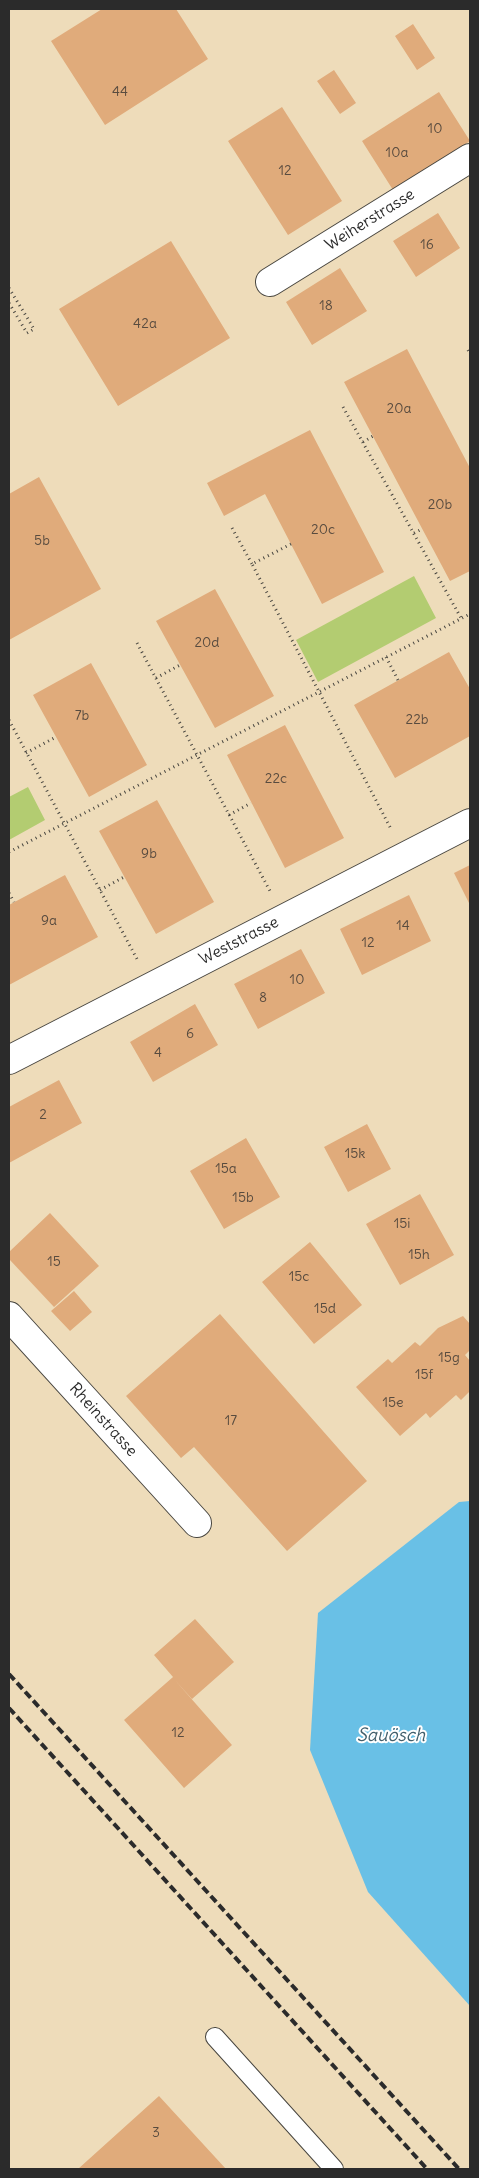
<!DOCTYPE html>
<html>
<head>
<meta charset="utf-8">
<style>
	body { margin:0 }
	#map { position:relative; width:479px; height:2178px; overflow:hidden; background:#eedcba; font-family:Delius,sans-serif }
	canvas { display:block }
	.frame { position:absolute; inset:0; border:10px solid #2b2b2b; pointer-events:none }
</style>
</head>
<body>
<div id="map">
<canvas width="479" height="2178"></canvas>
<div class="frame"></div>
</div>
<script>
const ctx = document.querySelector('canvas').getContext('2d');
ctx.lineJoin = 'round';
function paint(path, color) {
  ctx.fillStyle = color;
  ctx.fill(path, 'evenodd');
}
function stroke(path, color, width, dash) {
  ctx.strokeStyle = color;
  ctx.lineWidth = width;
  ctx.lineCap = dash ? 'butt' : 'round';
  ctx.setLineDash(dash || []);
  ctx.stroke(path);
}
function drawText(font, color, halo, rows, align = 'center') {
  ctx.font = font + ' Delius,sans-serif';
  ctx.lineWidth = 4;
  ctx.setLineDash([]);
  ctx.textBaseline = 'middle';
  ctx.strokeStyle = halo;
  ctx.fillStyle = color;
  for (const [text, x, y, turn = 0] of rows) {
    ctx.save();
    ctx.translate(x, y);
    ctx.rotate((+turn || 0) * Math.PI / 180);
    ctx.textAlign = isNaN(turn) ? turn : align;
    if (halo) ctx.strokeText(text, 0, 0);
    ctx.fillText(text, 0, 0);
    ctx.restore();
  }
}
paint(new Path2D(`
	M414 576 436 618 318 682 296 640Z
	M28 787 45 820 9 840V797Z`), '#b3cc71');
paint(new Path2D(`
	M470 1501V2006L368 1892 310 1750 318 1613 459 1502Z`), '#69c0e6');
paint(new Path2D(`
	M102 9H176L208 59 105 125 51 41Z
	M413 24 435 58 417 70 395 36Z
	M334 70 356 103 340 114 317 81Z
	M439 92 470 141 393 190 362 141Z
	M282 107 342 201 288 235 228 141Z
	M438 213 460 248 416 277 393 241Z
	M171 241 230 338 118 406 59 309Z
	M340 268 367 311 312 345 286 302Z
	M407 349 470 468V571L450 581 344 382Z
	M310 430 384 572 322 604 265 494 224 516 207 483Z
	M39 477 101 589 9 640V494Z
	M215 589 274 696 215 728 156 621Z
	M449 652 470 689V736L395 778 354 705Z
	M91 663 147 765 89 797 33 695Z
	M285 725 344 838 285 868 227 755Z
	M157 800 214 902 156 934 99 831Z
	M470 865V905L454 873Z
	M65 875 98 937 9 985V905Z
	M409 895 431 941 362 975 340 929Z
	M301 949 325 993 258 1029 234 984Z
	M195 1004 218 1045 153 1082 130 1042Z
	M59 1080 82 1123 9 1163V1107Z
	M367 1124 391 1169 348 1192 324 1147Z
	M246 1138 280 1197 224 1229 190 1171Z
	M420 1194 454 1255 400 1285 366 1224Z
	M50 1213 99 1266 54 1307 9 1259V1252Z
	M310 1242 362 1305 314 1344 262 1282Z
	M74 1291 92 1312 70 1331 51 1311Z
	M220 1314 367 1481 287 1551 194 1447 181 1458 126 1396Z
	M463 1316 470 1324V1350L465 1355 470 1361V1391L461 1400 456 1395 430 1418 426 1413 400 1436 356 1387 388 1359 392 1363 415 1342 420 1346 438 1328Z
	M195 1619 234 1662 192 1699 174 1679 232 1745 184 1788 124 1720 173 1677 154 1655Z
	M159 2096 226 2169H78Z`), '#e0ab7b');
const service = new Path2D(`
	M215 2037 334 2169`);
const minor = new Path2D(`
	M270 282 470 158
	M9 1060 470 823
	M9 1316 197 1523`);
stroke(service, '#484640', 20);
stroke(minor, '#484640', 30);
stroke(new Path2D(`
	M9 288 34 329 27 333 9 303
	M468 350 470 354
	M343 407 461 618
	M363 442 373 436
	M232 528 252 564
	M414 533 422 529
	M291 544 252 564 391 829
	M137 643 270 891
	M386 657 398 680
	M156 678 180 665
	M9 720 137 959
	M26 753 56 737
	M229 815 251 803
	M9 852 470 614
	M100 890 124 877
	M9 893 14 902`), '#484640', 3, [1, 4]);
stroke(service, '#fff', 18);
stroke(minor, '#fff', 28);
stroke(new Path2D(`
	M9 1674 459 2169
	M9 1708 427 2169`), '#2b2b2b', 4, [8, 4]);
drawText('14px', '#584b3f', null, [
	["44",120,92],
	["10",435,129],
	["10a",397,153],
	["12",285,171],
	["16",427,245],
	["18",326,306],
	["42a",145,324],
	["20a",399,409],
	["20b",440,505],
	["20c",323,530],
	["5b",42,541],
	["20d",207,643],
	["7b",82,716],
	["22b",417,720],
	["22c",276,779],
	["9b",149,854],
	["9a",49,921],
	["14",403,926],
	["12",368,943],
	["10",297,980],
	["8",263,998],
	["6",190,1034],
	["4",158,1053],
	["2",43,1115],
	["15k",355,1154],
	["15a",226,1169],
	["15b",243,1198],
	["15i",402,1224],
	["15h",419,1255],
	["15",54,1262],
	["15c",299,1277],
	["15d",325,1309],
	["15g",449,1358],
	["15f",424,1375],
	["15e",393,1403],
	["17",231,1421],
	["12",178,1733],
	["3",156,2133]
]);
drawText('16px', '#2b2b2b', '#fff', [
	["Weiherstrasse",370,220,-32],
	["Weststrasse",239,941,-27],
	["Rheinstrasse",103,1420,48]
]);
drawText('italic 18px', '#415f6c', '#fff', [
	["Sauösch",391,1736]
]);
</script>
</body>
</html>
